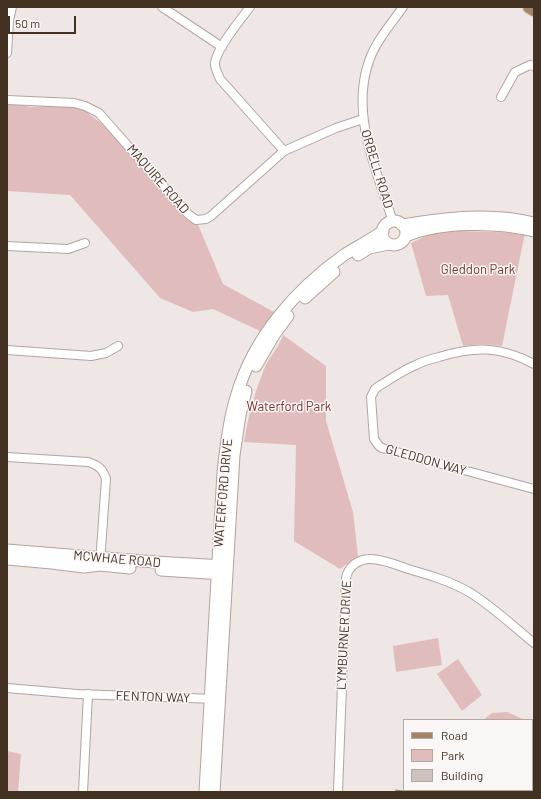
<!DOCTYPE html>
<html>
<head>
<meta charset="utf-8">
<style>
	body { margin:0 }
	#map { position:relative; width:541px; height:799px; overflow:hidden; background:#efe7e5; font-family:Barlow,sans-serif }
	canvas { display:block }
	.frame { position:absolute; inset:0; border:8px solid #433122; pointer-events:none }
	.legend { position:absolute; left:403px; top:719px; width:130px; height:72px; box-sizing:border-box; background:#fbf7f6; border:1px solid #b1a8a1; margin:0; padding:5px 7px; list-style:none; font-size:12px; color:#433122 }
	.legend li { display:flex; align-items:center; gap:8px; height:20px }
	.legend b { width:20px; border:1px solid #b1a8a1 }
	.scale { position:absolute; left:8px; top:16px; width:68px; height:18px; box-sizing:border-box; border:2px solid #433122; border-top:0; padding-left:5px; font-size:12px; line-height:14px; white-space:nowrap; color:#433122; -webkit-text-stroke:3px #fbf7f6; paint-order:stroke }
</style>
</head>
<body>
<div id="map">
<canvas width="541" height="799"></canvas>
<div class="frame"></div>
<ul class="legend">
<li><b style="height:5px;background:#a88466"></b>Road</li>
<li><b style="height:11px;background:#e1bcbd"></b>Park</li>
<li><b style="height:11px;background:#cdc2bd"></b>Building</li>
</ul>
<div class="scale">50 m</div>
</div>
<script>
const ctx = document.querySelector('canvas').getContext('2d');
ctx.lineJoin = 'round';
function paint(path, color) {
  ctx.fillStyle = color;
  ctx.fill(path, 'evenodd');
}
function stroke(path, color, width, dash) {
  ctx.strokeStyle = color;
  ctx.lineWidth = width;
  ctx.lineCap = dash ? 'butt' : 'round';
  ctx.setLineDash(dash || []);
  ctx.stroke(path);
}
function drawText(font, color, halo, rows, align = 'center') {
  ctx.font = font + ' Barlow,sans-serif';
  ctx.lineWidth = 3;
  ctx.setLineDash([]);
  ctx.textBaseline = 'middle';
  ctx.strokeStyle = halo;
  ctx.fillStyle = color;
  for (const [text, x, y, turn = 0] of rows) {
    ctx.save();
    ctx.translate(x, y);
    ctx.rotate((+turn || 0) * Math.PI / 180);
    ctx.textAlign = isNaN(turn) ? turn : align;
    if (halo) ctx.strokeText(text, 0, 0);
    ctx.fillText(text, 0, 0);
    ctx.restore();
  }
}
paint(new Path2D(`
	M7 100 29 107 80 105 90 115 100 122 196 220 223 284 274 312 260 331 213 309 193 312 160 298 70 195 7 191Z
	M460 231 525 233 502 346 482 344 463 346 448 295 426 296 411 243 433 233Z
	M283 335 326 366V421L353 512 358 556 340 569 294 541 296 445 244 442C248 416 255 391 265 367 270 356 279 347 283 335Z
	M438 638 442 665 396 672 393 646Z
	M458 659 482 695 462 711 437 674Z
	M507 712 525 720H483L492 713Z
	M532 724 534 726V792H499L497 790H532Z
	M7 751 21 754 18 792H7Z`), '#e1bcbd');
const street = new Path2D(`
	M162 7 222 47
	M250 7C241 19 215 50 215 64 215 69 218 74 220 79L284 151
	M7 53 9 21 12 7
	M501 97 515 72 530 65 534 66
	M7 100 74 103 85 106 99 113 188 214 196 220 206 219 211 216 284 151 336 128 363 119
	M393 222C377 171 350 115 369 61 376 41 391 24 403 7
	M7 246 68 249 85 243
	M7 350 91 356 106 353 118 346
	M534 364C500 346 475 346 439 357 431 359 423 361 416 365 403 370 391 379 379 386L375 389 371 397 374 439 379 446 382 448 534 489
	M7 457 88 462C98 465 103 469 106 479L100 563
	M7 688 77 694 216 699
	M83 792 88 694
	M338 792 346 578C348 567 358 559 370 559 382 559 397 565 408 569 429 575 450 581 469 592 492 606 513 626 534 643`);
const secondary = new Path2D(`
	M382 233a12 12 0 1 1 24 0a12 12 0 1 1-24 0Z
	M402 225C446 218 490 212 534 223
	M406 236C440 221 498 222 534 231
	M358 255 369 248 389 244
	M305 298 334 272
	M256 366 274 335 288 316
	M7 550 155 562 224 566
	M7 559 52 563 84 567 100 565 130 568
	M161 570 223 574
	M205 792 223 472C226 446 229 419 237 394 254 337 296 289 344 255 357 247 370 240 383 231
	M214 792 234 455 240 415 246 391`);
const primary = new Path2D(`
	M529 7 534 10`);
stroke(street, '#b1a59f', 10);
stroke(secondary, '#b4a399', 13);
stroke(primary, '#cac5c1', 14);
stroke(street, '#fff', 8);
stroke(secondary, '#fff', 11);
stroke(primary, '#a88466', 12);
paint(new Path2D(`
	M396 790 408 792V790H463L462 792H395Z`), '#b0a7a3');
paint(new Path2D(`
	M463 790 462 792H450V791Z`), '#908884');
const building = new Path2D(`
	M396 790 410 792H396Z
	M411 790H462L450 791V792H411Z`);
paint(building, '#cdc2bd');
stroke(building, '#908884', 1);
drawText('13px', '#433122', '#fbf7f6', [
	["ORBELL ROAD",377,169,73],
	["MAQUIRE ROAD",158,179,49],
	["GLEDDON WAY",426,460,16],
	["WATERFORD DRIVE",223,493,-85],
	["MCWHAE ROAD",117,559,5],
	["LYMBURNER DRIVE",344,635,-87],
	["FENTON WAY",153,697,2]
]);
drawText('13px', '#7d3129', '#fbf7f6', [
	["Gleddon Park",478,270],
	["Waterford Park",289,407]
]);
</script>
</body>
</html>
